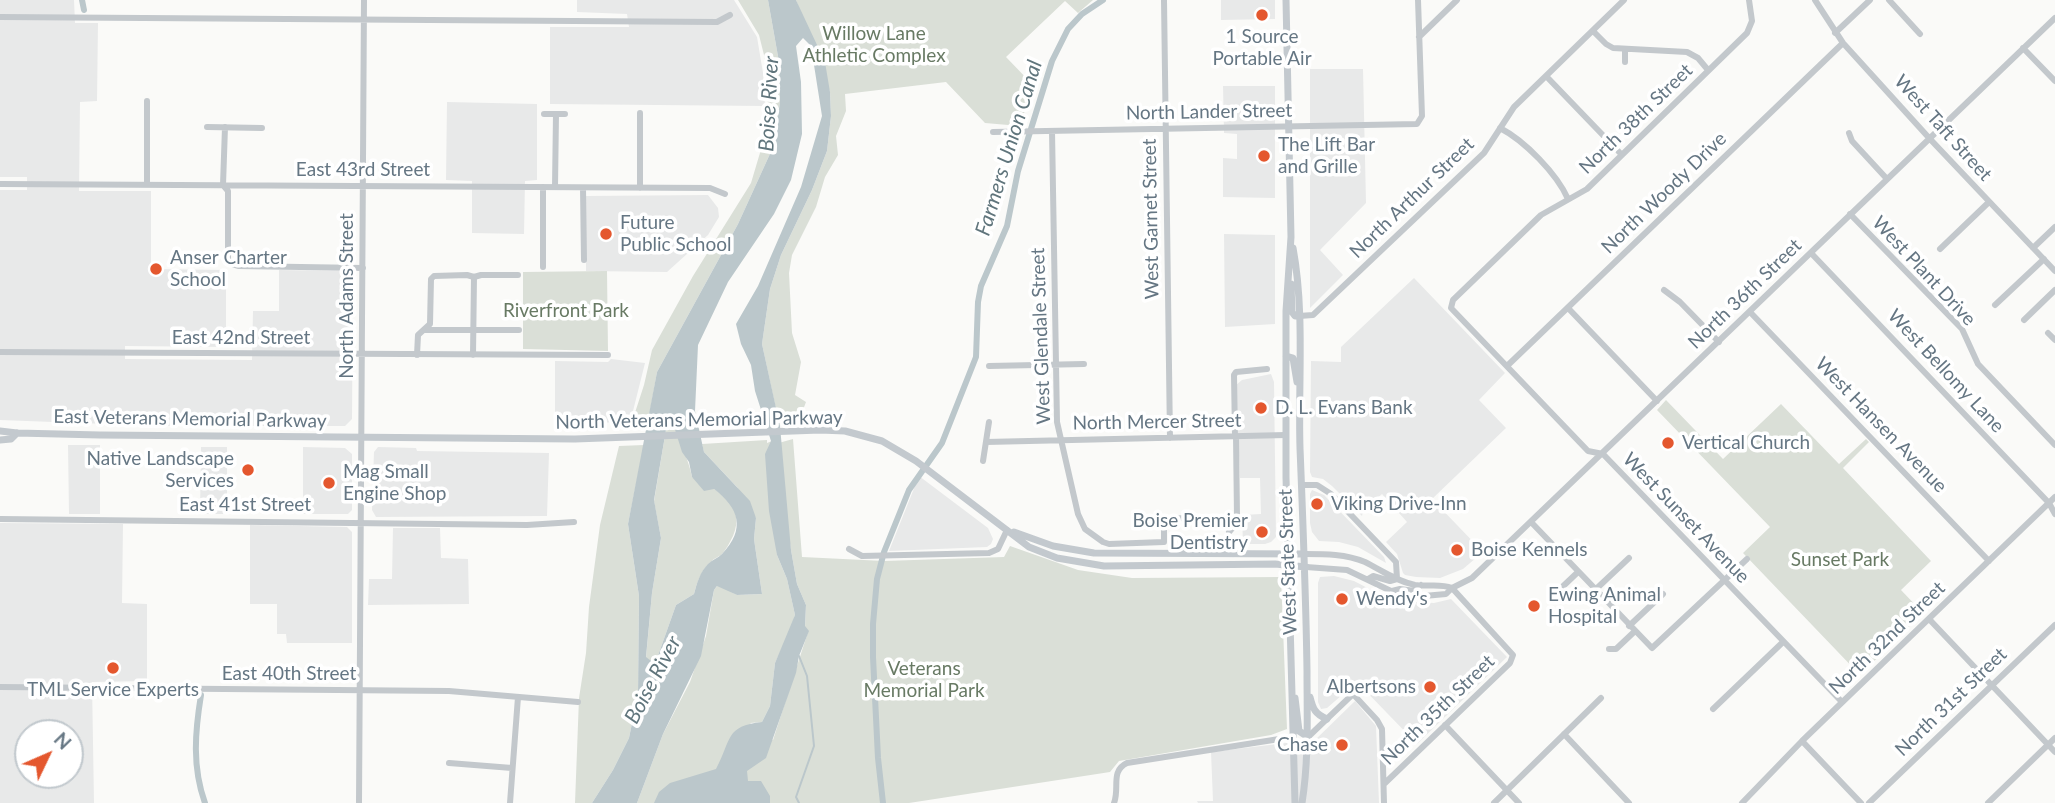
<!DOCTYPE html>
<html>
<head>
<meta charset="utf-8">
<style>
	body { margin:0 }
	#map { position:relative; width:2055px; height:803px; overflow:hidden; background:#fafaf8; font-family:Lato,sans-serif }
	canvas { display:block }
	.north { position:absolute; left:14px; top:719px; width:70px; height:70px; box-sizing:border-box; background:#fff; border:2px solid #c1c8cd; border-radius:50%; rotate:46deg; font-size:19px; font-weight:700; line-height:28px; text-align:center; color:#657683 }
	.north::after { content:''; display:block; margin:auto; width:24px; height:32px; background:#e4572e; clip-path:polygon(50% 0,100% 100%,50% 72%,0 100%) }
</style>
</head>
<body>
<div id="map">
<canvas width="2055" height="803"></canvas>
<div class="north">N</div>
</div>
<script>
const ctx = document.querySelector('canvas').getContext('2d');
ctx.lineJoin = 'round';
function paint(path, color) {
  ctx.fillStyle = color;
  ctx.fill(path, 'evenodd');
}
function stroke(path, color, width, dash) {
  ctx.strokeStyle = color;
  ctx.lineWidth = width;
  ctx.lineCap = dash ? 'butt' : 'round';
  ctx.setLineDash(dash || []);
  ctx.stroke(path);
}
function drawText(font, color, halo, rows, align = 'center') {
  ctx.font = font + ' Lato,sans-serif';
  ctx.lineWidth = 7;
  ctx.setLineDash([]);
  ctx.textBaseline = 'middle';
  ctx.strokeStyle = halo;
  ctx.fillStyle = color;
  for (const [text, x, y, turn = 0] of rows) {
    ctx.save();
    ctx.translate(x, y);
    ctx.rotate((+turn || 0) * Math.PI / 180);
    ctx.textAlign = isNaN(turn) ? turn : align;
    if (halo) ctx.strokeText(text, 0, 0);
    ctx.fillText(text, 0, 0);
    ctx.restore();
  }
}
paint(new Path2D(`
	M0 0H74L75 23H98L97 101 80 102 79 191H151V269L226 270V347L125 346V359L252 360 253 311H279V270L353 271 352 419 345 426H160L0 420V190H27V177H0Z
	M577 0H734L757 37 763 73 765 106 550 104V27H629L627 14 577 12Z
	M1221 0H1275V19L1221 20Z
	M1310 69H1363L1366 203 1320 250 1343 275 1310 308Z
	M1223 86H1275V198L1223 197V158L1237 159V134L1224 133Z
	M447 102 537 104V180L525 181 524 234 472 233V181L446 180Z
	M708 195 718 208 719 217 708 235 667 272 586 271V196Z
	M1224 234 1275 235V324L1225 327Z
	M1414 278 1505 373 1479 400 1506 428 1432 499 1483 552 1463 569 1440 578 1416 577 1405 575 1403 573 1397 554 1386 542 1407 522 1382 494 1363 511 1362 516 1332 486 1323 479 1312 477 1310 472 1311 361 1341 362V347Z
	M611 359 645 363 631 419 625 422 555 424V361L608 362Z
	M1271 374 1274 382 1276 537 1271 542 1265 544H1243L1242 515 1261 514 1260 478H1240L1236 385 1242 380Z
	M68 445H100V514H69Z
	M201 447H227V514H200Z
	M303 447 345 448 352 454V510L348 514H303Z
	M378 447 416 448 417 451 549 453 547 516 376 517 372 510 374 452Z
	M919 476 988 528 993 539 991 544 987 547 889 551Z
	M1312 490 1324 495 1384 557 1386 563 1358 547 1339 542 1319 541 1312 532 1310 523V494Z
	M0 523 123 524 122 603 147 604V681L92 682 94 803H0ZM28 733H70V775H28Z
	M250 525 347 527 352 532V643H287L286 634H277V604H250Z
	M393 528H440L441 558 468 559 469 604 368 605 369 579H392Z
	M1334 576 1354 581 1381 595 1399 601 1434 603 1451 599 1507 657 1417 744 1357 682 1327 708 1321 709 1318 702V583L1320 577Z
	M1355 701 1376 726 1379 803H1198L1197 801H1213L1211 752 1286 743 1313 742Z`), '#e8e9e9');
paint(new Path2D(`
	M738 0H768L779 62 780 102 774 145 738 224 657 372 647 428H630L644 385 652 350 693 276 751 183 765 136 768 107 764 55 759 35Z
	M796 0H1093L1078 13 1065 1 1006 57 1033 85 1020 126 985 123 946 82 845 94 846 111 836 136 838 155 825 177 816 207 792 255 789 273 792 333 801 362 795 395 806 402 798 423H779L762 344 770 289 781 255 812 190 827 151 831 116 830 92Z
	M607 271 608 351 523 349V272Z
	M1666 400 1723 459 1781 404 1839 464 1866 439 1869 442 1843 468 1931 561 1901 590 1923 613 1860 675 1743 553 1770 527 1657 410Z
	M672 419C678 439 688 457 692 477 716 489 747 504 733 536 730 542 726 550 721 555 720 556 713 559 712 561 702 568 697 582 694 594L676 605 655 664 646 658 652 593 661 538 654 501 666 430Z
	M793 439 802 557 884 561 1004 557 1010 546 1078 570 1132 578 1281 577 1287 729 1271 735 1119 761 1110 772 909 803H637L663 734 690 682 706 636 714 590 718 585 737 595 762 594 754 539 756 518 737 487 704 452 702 444 767 440V443L772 441 777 555 787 579 795 615 792 626 775 663 770 706 762 722 750 723 773 740 808 632 805 627 806 605 797 584 791 550 775 444Z
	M644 445 628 524 639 596 638 694 629 738 613 770 592 803H575L579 698 586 653 589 607 600 525 619 446Z`), '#dadfd7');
paint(new Path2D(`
	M768 0H796L825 62 830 92 831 116 827 151 812 190 781 255 770 289 762 344 780 426 791 550 797 584 806 605 805 626 809 631 799 656 796 673 766 758 747 771 748 781H761L770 796V803H654L659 792 670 783 716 769C732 739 725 726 762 722L770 706 775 663 795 615 787 579 777 555 769 511 765 454 771 441 755 391 751 365 741 344 736 324 758 286 801 187 822 116 811 46 803 38 796 46 801 82 802 134 791 180 774 214 728 282 698 345 695 411 704 452 750 501 756 518 754 539 762 594 737 595 717 586 714 590 701 656 663 734 637 803H592L613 770 629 738 638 694 639 596 628 524 657 372 738 224 774 145 780 102 779 62ZM672 420 682 452 689 462 692 477 704 491 714 489C739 508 746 529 722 554 718 558 712 560 708 564 700 572 697 583 694 594L676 605 655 664 646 657 652 593 661 538 654 500 666 430Z`), '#bbc7cb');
stroke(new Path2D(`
	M799 656 807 676 814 746 796 797 799 803`), '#bbc7cb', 2);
stroke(new Path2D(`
	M82 0 84 10
	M201 695C195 732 192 767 205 803
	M883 803 878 758 873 657V624L877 579 884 552 909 490 942 443 976 357 978 302 981 286 1007 226 1018 171 1052 61 1068 29 1082 14 1103 0`), '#bbc7cb', 6);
stroke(new Path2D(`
	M1164 0 1170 438
	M1749 0 1752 21 1747 33 1587 189 1541 215 1453 300 1451 308 1588 451 1603 454 1842 702
	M1815 0 1843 43 1930 139 2055 271
	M1889 0 1920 34
	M0 17 717 22 730 15
	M1593 31 1606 44 1613 48 1687 52 1698 58 1708 70
	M1835 33 1870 0
	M1419 37 1457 0
	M2023 48 2055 81
	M1625 62V50
	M1546 76 1622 155
	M640 113V188
	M544 114H565
	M207 127 262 128
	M225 127 223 185 228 191V263L238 266 363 268
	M1500 128C1525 141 1557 174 1568 199
	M1052 131 1057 422 1078 514 1085 529 1103 542 1109 544 1164 542V519L1186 518
	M993 132 1417 124 1422 116 1418 0
	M1849 133 1852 141 1887 179
	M0 184 710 188 725 194
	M147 185V101
	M555 187 556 114
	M583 188 584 260
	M1850 214 1962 329 1978 364 2055 445
	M2033 248 2055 227
	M1940 249 1989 202
	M1811 253 2049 503 2055 514
	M543 267V187
	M1664 290 1680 302 1719 342
	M1995 305 2044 259
	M1568 308 1657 401
	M1750 312 1989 561
	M1299 316 1313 315 1484 153 1514 107 1624 0
	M2024 320 2055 290
	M424 330H519
	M2048 333 2055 340
	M0 352 608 355
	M417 355 418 335 430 324 431 279 434 276 467 275 474 277 481 275H518
	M473 355 474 277
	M989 366 1084 364
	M1507 366 1843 43
	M1235 436 1234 375 1236 372 1267 369
	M986 442 1286 435
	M983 461 989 422
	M1302 485H1317L1331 494 1396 562 1397 579 1390 581 1373 576 1368 579
	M0 519 527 525 574 522
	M1531 522 1652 648 1747 559
	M1229 532 1236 524 1237 517 1236 436
	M849 549 862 556 989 553 998 549 1007 530
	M1305 554C1325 554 1346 554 1365 562 1381 570 1396 581 1415 585 1428 587 1439 583 1452 588L1513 655 1510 663 1384 784
	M1306 567 1347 570 1391 591 1413 597 1446 594 1452 588 1472 578 2055 18
	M1595 590 1629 558
	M1392 591 1400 589 1415 591 1421 585
	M1558 598V591L1578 572
	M1929 619 2055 752
	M1629 626 1663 594
	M1609 649H1616L1634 632
	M0 687 449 691 578 702
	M1713 709 1783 642
	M1445 725 1519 803
	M1564 734 1629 803
	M1308 737 1353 694 1377 720 1382 729 1384 803
	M1802 741 1861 803
	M449 763 512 768
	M359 803 364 0
	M510 803 518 697
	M1114 803C1120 788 1110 771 1127 763L1292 737
	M1494 803 1601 698
	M1742 803 1802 741 2055 497
	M1869 803 2055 625
	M1988 803 2055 738`), '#c3c8cc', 6);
stroke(new Path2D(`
	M1286 0 1291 237 1286 311V477L1295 803
	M1293 248C1305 313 1298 382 1300 448 1303 523 1306 597 1307 671 1307 716 1309 759 1302 803
	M1291 284 1292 312 1295 316H1299
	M1286 356 1293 358 1297 382
	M0 431 17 433 100 435 575 439 820 430 845 431 882 441 916 461 1029 547 1057 558 1104 566 1275 564 1306 567
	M0 440 11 439 17 433
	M1014 532 1053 546 1094 553 1305 554
	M1310 697C1313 709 1315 714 1327 719
	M1295 698 1299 731 1308 737`), '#c3c9ce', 7);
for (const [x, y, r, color] of [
	[1262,15,7,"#e4572e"],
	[1264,156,7,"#e4572e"],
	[606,234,7,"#e4572e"],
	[156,269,7,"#e4572e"],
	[1261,408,7,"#e4572e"],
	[1668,443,7,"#e4572e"],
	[248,470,7,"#e4572e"],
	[329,483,7,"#e4572e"],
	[1317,504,7,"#e4572e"],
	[1262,532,7,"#e4572e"],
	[1457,550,7,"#e4572e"],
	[1342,599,7,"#e4572e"],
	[1534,606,7,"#e4572e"],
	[113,668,7,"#e4572e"],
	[1430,687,7,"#e4572e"],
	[1342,745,7,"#e4572e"]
]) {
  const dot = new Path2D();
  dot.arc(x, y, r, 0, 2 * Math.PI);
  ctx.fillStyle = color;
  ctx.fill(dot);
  stroke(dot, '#fff', 2.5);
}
drawText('19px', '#687a64', '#fff', [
	["Willow Lane",874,34],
	["Athletic Complex",874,56],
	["Riverfront Park",566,311],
	["Sunset Park",1840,560],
	["Veterans",924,669],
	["Memorial Park",924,691]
]);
drawText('19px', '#657683', '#fff', [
	["1 Source",1262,37,"center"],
	["Portable Air",1262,59,"center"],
	["The Lift Bar",1278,145],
	["and Grille",1278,167],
	["Future",620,223],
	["Public School",620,245],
	["Anser Charter",170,258],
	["School",170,280],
	["D. L. Evans Bank",1275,408],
	["Vertical Church",1682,443],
	["Native Landscape",234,459,"right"],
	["Services",234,481,"right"],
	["Mag Small",343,472],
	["Engine Shop",343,494],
	["Viking Drive-Inn",1331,504],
	["Boise Premier",1248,521,"right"],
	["Dentistry",1248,543,"right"],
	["Boise Kennels",1471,550],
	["Ewing Animal",1548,595],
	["Hospital",1548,617],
	["Wendy's",1356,599],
	["Albertsons",1416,687,"right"],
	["TML Service Experts",113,690,"center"],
	["Chase",1328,745,"right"]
], 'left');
drawText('19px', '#657683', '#fff', [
	["North Lander Street",1209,112,-1],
	["North 38th Street",1636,119,-44],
	["West Taft Street",1943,128,48],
	["East 43rd Street",363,170],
	["North Woody Drive",1664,193,-44],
	["North Arthur Street",1412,198,-44],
	["West Garnet Street",1151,219,-91],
	["West Plant Drive",1924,271,47],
	["North 36th Street",1745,294,-44],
	["North Adams Street",347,296,-90],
	["West Glendale Street",1041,336,-92],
	["East 42nd Street",241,338],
	["West Bellomy Lane",1946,371,47],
	["East Veterans Memorial Parkway",190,419,1],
	["North Veterans Memorial Parkway",699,420,-1],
	["North Mercer Street",1157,422,-1],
	["West Hansen Avenue",1881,425,46],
	["East 41st Street",245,505],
	["West Sunset Avenue",1686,518,46],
	["West State Street",1288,562,-92],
	["North 32nd Street",1887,638,-44],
	["East 40th Street",289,674],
	["North 31st Street",1951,702,-44],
	["North 35th Street",1438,710,-44]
]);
drawText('italic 21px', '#60757c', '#fff', [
	["Boise River",769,104,-87],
	["Farmers Union Canal",1009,148,-73],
	["Boise River",653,680,-62]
]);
</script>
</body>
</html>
